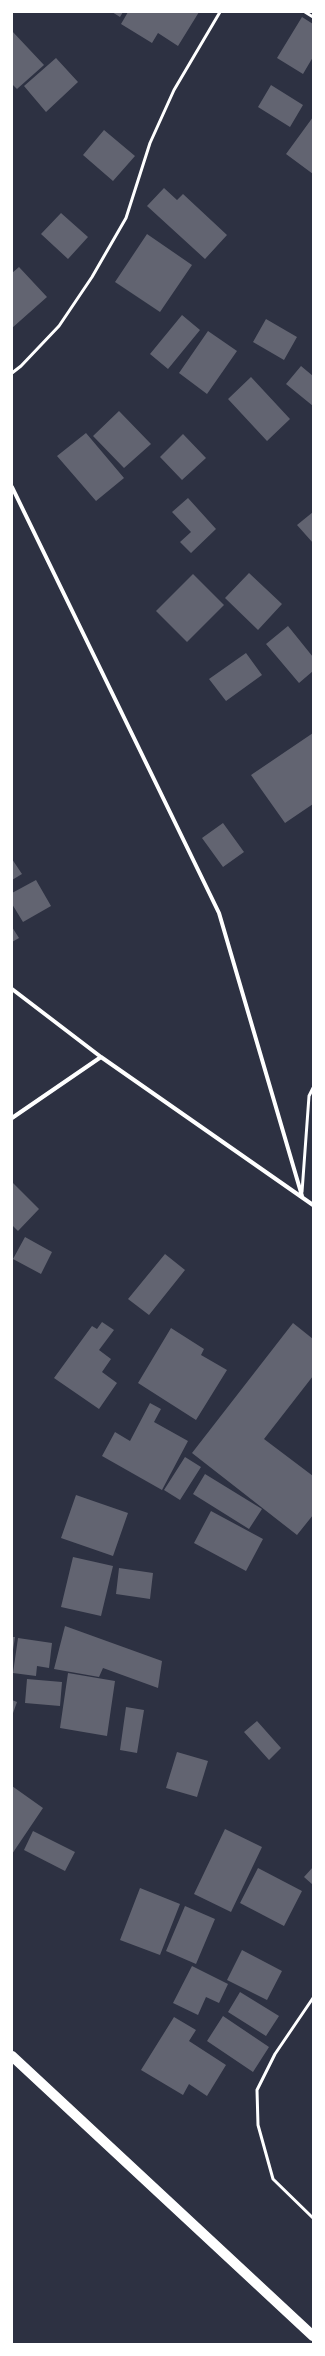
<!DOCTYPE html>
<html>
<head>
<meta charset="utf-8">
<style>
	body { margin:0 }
	#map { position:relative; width:325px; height:2356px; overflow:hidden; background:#2d3142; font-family:"Space Grotesk",sans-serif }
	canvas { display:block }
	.frame { position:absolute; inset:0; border:13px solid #fff; pointer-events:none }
</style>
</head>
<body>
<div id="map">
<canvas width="325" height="2356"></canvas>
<div class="frame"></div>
</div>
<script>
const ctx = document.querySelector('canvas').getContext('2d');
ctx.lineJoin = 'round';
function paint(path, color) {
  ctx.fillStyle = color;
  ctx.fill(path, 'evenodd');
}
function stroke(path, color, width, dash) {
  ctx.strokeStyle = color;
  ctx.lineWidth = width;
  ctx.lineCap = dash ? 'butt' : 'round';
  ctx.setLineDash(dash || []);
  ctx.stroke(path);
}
paint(new Path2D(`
	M112 12H123L120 17Z
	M128 12H199L178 46 158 33 152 43 121 24Z
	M302 17 313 24V57L303 74 277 58Z
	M12 31 44 65 17 89 12 84Z
	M56 58 78 82 46 112 24 86Z
	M271 85 303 105 290 127 258 107Z
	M313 117V174L286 154Z
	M104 130 135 156 113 181 83 155Z
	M164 188 177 200 183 194 227 235 205 259 147 206Z
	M61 213 88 237 68 259 41 234Z
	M147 234 192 265 160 312 115 282Z
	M19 267 47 297 12 328V273Z
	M182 315 200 330 168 369 150 354Z
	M266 319 297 337 284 360 253 342Z
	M208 331 237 351 207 394 179 373Z
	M301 366 313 376V406L286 384Z
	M251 377 290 419 267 441 228 399Z
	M119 411 151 444 124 468 93 436Z
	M86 433 124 478 96 501 57 456Z
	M183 434 206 458 182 480 160 457Z
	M188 498 216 529 191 553 180 542 191 532 172 512Z
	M313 512V543L297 525Z
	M249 573 282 604 258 630 225 598Z
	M193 574 224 605 187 642 156 611Z
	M288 626 313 657V671L299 683 266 644Z
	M246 653 262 675 226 701 209 679Z
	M313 733V804L285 823 251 775Z
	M223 823 244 852 223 867 202 838Z
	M12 859 22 874 12 880Z
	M36 880 51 906 23 922 12 904V893Z
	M12 927 19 938 12 942Z
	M12 1182 39 1209 18 1231 12 1225Z
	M25 1237 52 1252 41 1274 13 1259Z
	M165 1254 185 1270 149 1315 128 1299Z
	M102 1322 114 1330 99 1350 111 1359 102 1372 117 1383 99 1409 54 1378 92 1326 97 1329Z
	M293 1323 313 1339V1376L264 1439 313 1476V1515L297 1535 192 1453Z
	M171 1328 204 1349 201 1355 227 1370 196 1420 138 1383Z
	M150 1403 161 1409 154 1422 188 1441 162 1490 102 1456 115 1432 130 1441Z
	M185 1457 201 1467 180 1500 164 1490Z
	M205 1474 262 1509 249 1529 193 1494Z
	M76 1495 128 1513 113 1556 61 1538Z
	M211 1511 263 1539 246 1571 194 1543Z
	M73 1557 113 1566 101 1616 61 1607Z
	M119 1568 153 1573 150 1599 116 1594Z
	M65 1626 162 1661 158 1688 103 1668 99 1677 54 1669Z
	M12 1637H15L13 1650H12Z
	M18 1638 52 1643 49 1668 37 1666 36 1676 13 1673Z
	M68 1673 115 1681 107 1736 60 1728Z
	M27 1679 62 1682 60 1706 25 1703Z
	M12 1700 17 1702 12 1716Z
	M126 1707 144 1710 137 1753 120 1750Z
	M257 1721 281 1748 269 1760 244 1732Z
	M177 1752 208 1761 197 1797 166 1788Z
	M12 1786 43 1808 12 1854Z
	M225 1829 262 1847 231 1912 194 1894Z
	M33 1831 75 1852 65 1871 24 1850Z
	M313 1867V1885L304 1877Z
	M258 1868 302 1891 284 1926 240 1903Z
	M140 1888 180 1904 160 1955 120 1940Z
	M185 1906 215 1919 196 1964 166 1951Z
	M242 1950 282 1971 267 2000 227 1980Z
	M192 1966 228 1984 219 2003 206 1997 198 2015 173 2003Z
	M240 1992 279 2016 266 2036 228 2012Z
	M223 2016 269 2047 253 2072 207 2041Z
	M174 2017 196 2030 189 2041 226 2065 207 2096 189 2084 183 2095 141 2070Z`), '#626471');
stroke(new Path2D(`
	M305 12 313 17
	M12 373 21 366 59 326 92 277 126 218 150 143 174 90 220 12
	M302 1192 309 1096 313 1088
	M313 1998 275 2054 257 2090 258 2125 273 2179 313 2218`), '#fff', 3);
stroke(new Path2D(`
	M12 487 219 913 302 1196
	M12 989 101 1057 313 1205
	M12 1118 101 1057`), '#fff', 4);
stroke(new Path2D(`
	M12 2056 313 2336`), '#fff', 10);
</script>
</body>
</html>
